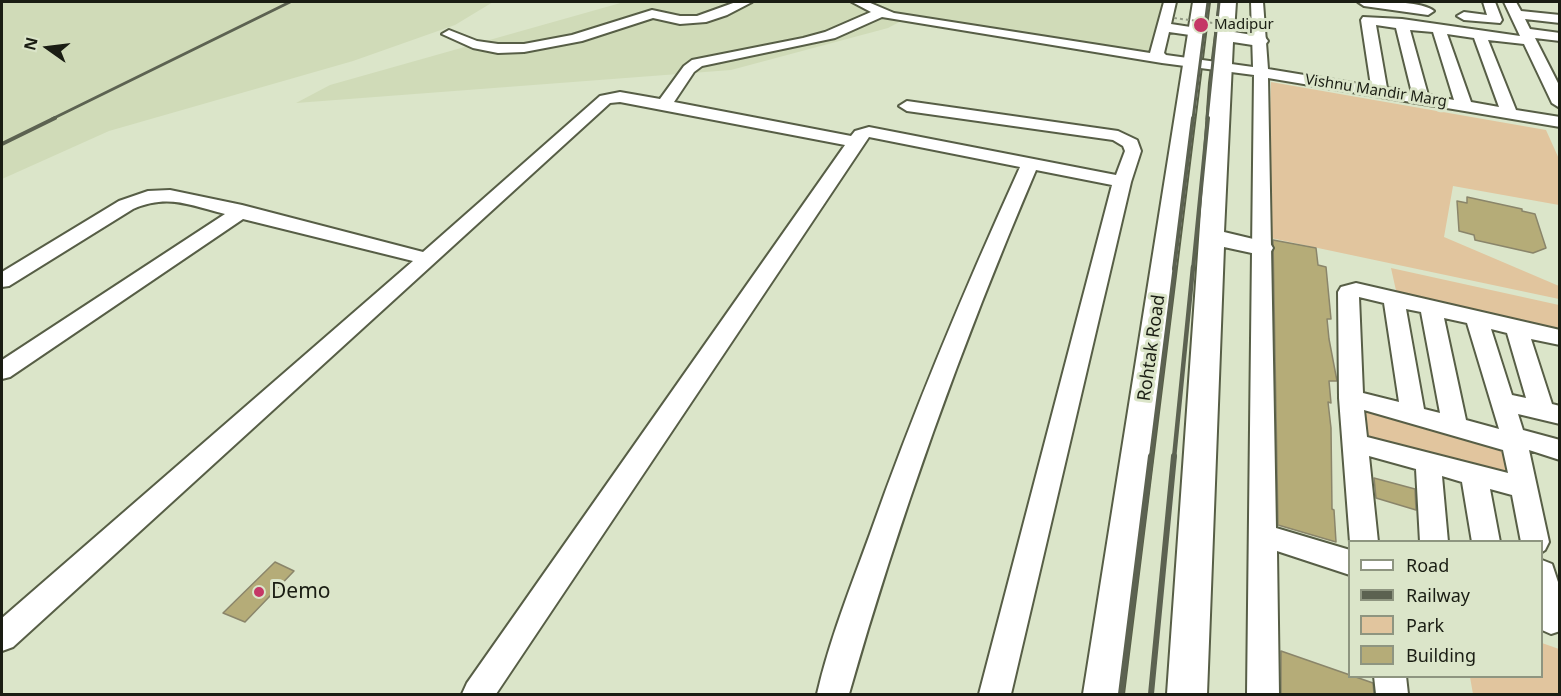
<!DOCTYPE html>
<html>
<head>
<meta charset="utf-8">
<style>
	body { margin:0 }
	#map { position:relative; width:1561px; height:696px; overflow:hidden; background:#dbe5c9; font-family:"Noto Sans",sans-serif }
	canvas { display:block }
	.frame { position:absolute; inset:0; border:3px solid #1a1d13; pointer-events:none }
	.legend { position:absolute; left:1348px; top:540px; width:195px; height:138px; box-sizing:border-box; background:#dbe5c9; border:2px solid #8e9580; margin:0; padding:8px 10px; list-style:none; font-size:18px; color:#1a1d13 }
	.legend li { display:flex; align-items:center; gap:12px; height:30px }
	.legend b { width:30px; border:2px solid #8e9580 }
	.north { position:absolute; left:18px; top:18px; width:60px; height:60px; -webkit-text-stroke:4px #dbe5c9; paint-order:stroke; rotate:284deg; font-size:16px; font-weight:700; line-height:24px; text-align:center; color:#1a1d13 }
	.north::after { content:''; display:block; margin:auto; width:21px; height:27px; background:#1a1d13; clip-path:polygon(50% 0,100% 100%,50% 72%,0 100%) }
</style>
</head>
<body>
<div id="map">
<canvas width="1561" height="696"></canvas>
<div class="frame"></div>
<ul class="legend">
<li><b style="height:8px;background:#fff"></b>Road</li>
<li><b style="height:8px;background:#5c6251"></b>Railway</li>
<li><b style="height:16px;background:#e1c59e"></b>Park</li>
<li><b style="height:16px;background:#b5ac78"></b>Building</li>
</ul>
<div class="north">N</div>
</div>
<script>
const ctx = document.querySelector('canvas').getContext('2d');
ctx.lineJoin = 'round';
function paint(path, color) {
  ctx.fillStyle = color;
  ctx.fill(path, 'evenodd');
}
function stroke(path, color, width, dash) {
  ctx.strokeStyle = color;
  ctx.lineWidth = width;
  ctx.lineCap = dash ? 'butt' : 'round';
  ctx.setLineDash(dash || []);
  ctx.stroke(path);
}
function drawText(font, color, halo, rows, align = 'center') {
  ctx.font = font + ' "Noto Sans",sans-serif';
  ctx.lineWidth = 6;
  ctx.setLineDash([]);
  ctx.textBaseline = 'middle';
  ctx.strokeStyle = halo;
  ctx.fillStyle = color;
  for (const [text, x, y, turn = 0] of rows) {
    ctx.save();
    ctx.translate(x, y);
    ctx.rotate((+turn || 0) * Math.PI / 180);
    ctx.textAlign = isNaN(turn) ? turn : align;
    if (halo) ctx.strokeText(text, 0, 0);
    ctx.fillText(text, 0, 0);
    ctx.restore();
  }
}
paint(new Path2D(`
	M2 2H493L455 25 353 61 109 131 2 179Z
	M624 2H1165L1161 14 1159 63 905 19 888 28 731 70 296 103 330 85Z`), '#d0dbb8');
paint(new Path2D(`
	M1271 82 1546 130 1559 159V205L1453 186 1444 237 1559 286V299L1266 237Z
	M1391 268 1559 305V329L1397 295Z
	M1364 407 1506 444 1514 476 1366 436Z
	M1542 643 1559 649V694H1473L1470 677 1542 676Z`), '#e1c59e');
const building = new Path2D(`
	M1467 197 1522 209V211L1535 214 1546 248 1533 253 1475 240 1474 235 1459 231 1457 201 1467 203Z
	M1273 240 1316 248 1318 265 1326 267 1331 319H1327L1329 339 1337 381H1329L1331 403 1328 402 1331 428 1332 509 1334 510 1336 542 1278 525Z
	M1374 478 1415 489 1416 510 1376 498Z
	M275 562 294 571 245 622 223 613Z
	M1281 651 1373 683 1374 694H1281Z`);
paint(building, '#b5ac78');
stroke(building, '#8a856a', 1.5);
const minor = new Path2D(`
	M736 2H752L727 15 706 22 680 24 653 18 582 41 524 52 498 53 473 48 442 34 449 30 477 41 498 44H524L572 35 652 10 680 16H697Z
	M852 2H868L894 13 1150 53 1164 2H1176L1171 24 1197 28 1204 32 1197 36 1169 32 1164 53 1166 55 1253 67 1251 2H1263L1268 69 1371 86 1361 20 1363 17 1402 19 1520 36 1504 2H1516L1521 11 1560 15V23L1525 19 1530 29 1560 33V41L1535 38 1560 87V108L1552 103 1524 44 1488 40 1516 110 1560 117V127L1268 78 1276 528 1350 550V575L1277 551 1279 694H1247L1254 75 1162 63 882 17 835 38 702 66 694 72 674 102 851 136 855 131 869 127 1116 175 1125 151 1123 146 1113 140 907 111 899 106 907 101 1118 131 1137 140 1141 151 1131 182 1011 694H979L1112 185 1036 170C963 341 900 515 849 694H817C829 641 851 586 870 534 914 409 965 288 1020 167L869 137 496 694H462L467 683 845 145 620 102 610 103 13 647 2 651V618L413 261 243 219 10 377 2 379V360L225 214C189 205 168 194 133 209L9 286 2 287V272L119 201 148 191 170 190 242 205 423 252 600 96 620 92 660 99 684 66 692 60 803 38 825 32 871 12ZM1376 25 1396 28 1412 93 1387 88ZM1410 30 1433 32 1454 100 1428 95ZM1447 34 1474 38 1499 107 1471 102Z
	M1358 2C1373 0 1423 1 1434 11L1428 15 1364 6Z
	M1483 2H1495L1502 20 1500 23 1464 20 1457 16 1464 12 1487 15Z
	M1356 283 1560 330V345L1531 339 1552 404 1560 406V424L1518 414 1523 430 1560 440V460L1529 450 1549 542 1545 550 1542 552V542H1521L1512 495 1490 489 1500 542H1472L1462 482 1442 476 1448 542H1420L1416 469 1369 456 1378 542H1350L1339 398 1338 292 1341 287ZM1359 297 1384 303 1399 402 1363 393ZM1406 309 1421 312 1440 413 1424 409ZM1444 318 1467 323 1499 429 1466 420ZM1491 329 1507 333 1526 398 1512 395ZM1364 410 1503 450 1508 473 1367 437Z
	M1542 560 1552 564 1560 588V631L1551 634 1542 630Z
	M1374 676H1406L1408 694H1376Z`);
const major = new Path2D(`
	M1193 2H1209L1123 694H1083Z
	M1220 2H1236L1234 32 1265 37 1268 41 1265 45 1259 46 1233 42 1224 232 1270 243 1273 248 1270 253 1261 255 1224 247 1207 694H1167L1210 83Z`);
stroke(minor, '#575e46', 4);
stroke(major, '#575e46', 4);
paint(minor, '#fff');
paint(major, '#fff');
stroke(new Path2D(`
	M52 119 290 2
	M1193 119 1208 2
	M1207 119 1219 2`), '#5c6251', 3);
stroke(new Path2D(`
	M2 144 55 118
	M1174 269 1193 118
	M1193 269 1208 118`), '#5c6251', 4);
stroke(new Path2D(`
	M1151 458 1175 267
	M1174 458 1193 267`), '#5c6251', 4.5);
stroke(new Path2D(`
	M1121 694 1151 456
	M1151 694 1174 456`), '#5c6251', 6);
stroke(new Path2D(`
	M1174 18 1260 29`), '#939b85', 2, [3, 3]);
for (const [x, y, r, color] of [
	[1201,25,8,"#c53766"],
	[259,592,6,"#c53766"]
]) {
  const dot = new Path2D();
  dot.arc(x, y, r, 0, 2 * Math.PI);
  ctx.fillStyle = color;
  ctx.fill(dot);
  stroke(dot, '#dbe5c9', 2);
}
drawText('15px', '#1a1d13', '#dbe5c9', [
	["Madipur",1214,25]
], 'left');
drawText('15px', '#1a1d13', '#dbe5c9', [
	["Vishnu Mandir Marg",1376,91,9]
]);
drawText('18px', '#1a1d13', '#dbe5c9', [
	["Rohtak Road",1152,348,-82]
]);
drawText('21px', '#1a1d13', '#dbe5c9', [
	["Demo",271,592]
], 'left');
</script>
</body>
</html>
